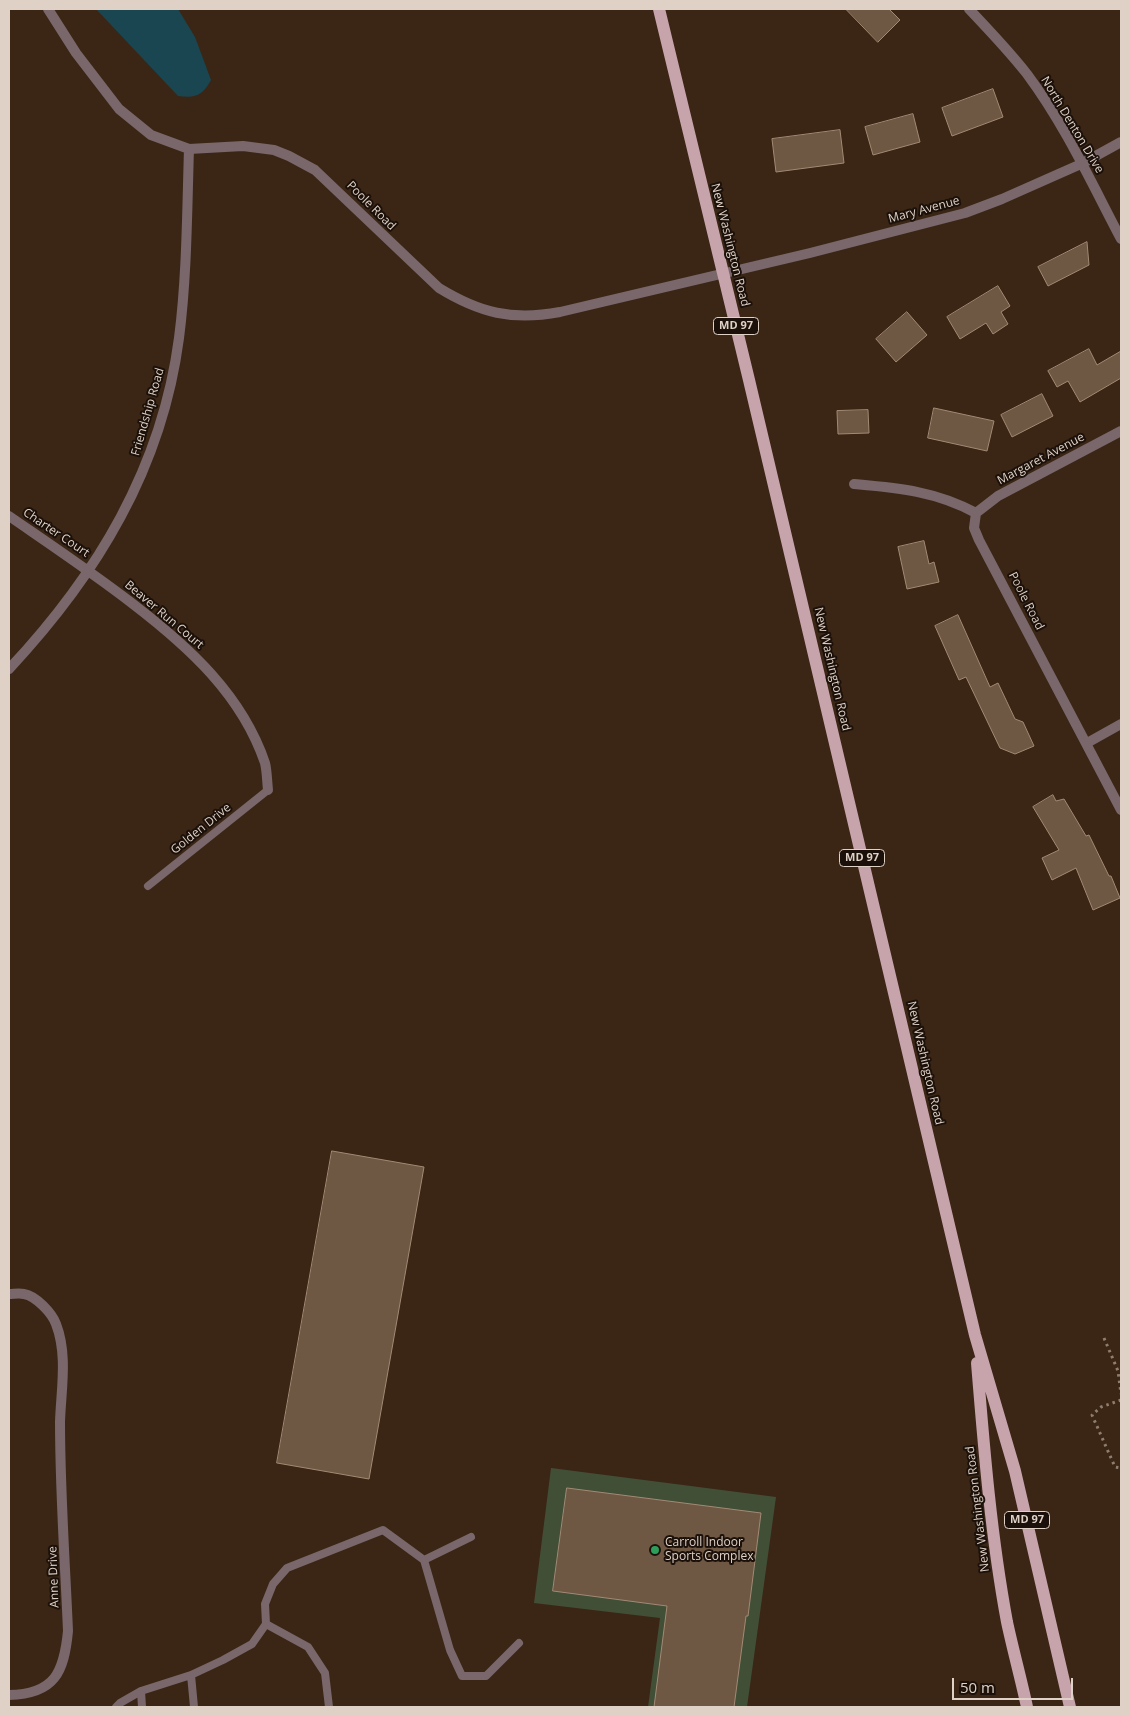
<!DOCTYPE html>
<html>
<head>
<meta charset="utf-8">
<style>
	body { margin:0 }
	#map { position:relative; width:1130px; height:1716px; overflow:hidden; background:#3b2615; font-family:"Open Sans",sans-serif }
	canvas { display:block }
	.frame { position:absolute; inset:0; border:10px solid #dfd1c6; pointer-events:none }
	.scale { position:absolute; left:952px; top:1678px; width:121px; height:22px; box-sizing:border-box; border:2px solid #dfd1c6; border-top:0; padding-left:6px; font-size:15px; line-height:18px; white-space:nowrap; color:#dfd1c6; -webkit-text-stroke:4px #1b110a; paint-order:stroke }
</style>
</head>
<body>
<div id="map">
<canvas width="1130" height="1716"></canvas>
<div class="frame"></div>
<div class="scale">50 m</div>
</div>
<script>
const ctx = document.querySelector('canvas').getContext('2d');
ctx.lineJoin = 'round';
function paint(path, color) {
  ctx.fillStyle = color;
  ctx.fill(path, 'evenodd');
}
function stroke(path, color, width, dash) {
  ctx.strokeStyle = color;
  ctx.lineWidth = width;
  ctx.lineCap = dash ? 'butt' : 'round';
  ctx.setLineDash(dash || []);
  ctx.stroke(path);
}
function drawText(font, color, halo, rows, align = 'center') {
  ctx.font = font + ' "Open Sans",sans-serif';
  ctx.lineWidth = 4;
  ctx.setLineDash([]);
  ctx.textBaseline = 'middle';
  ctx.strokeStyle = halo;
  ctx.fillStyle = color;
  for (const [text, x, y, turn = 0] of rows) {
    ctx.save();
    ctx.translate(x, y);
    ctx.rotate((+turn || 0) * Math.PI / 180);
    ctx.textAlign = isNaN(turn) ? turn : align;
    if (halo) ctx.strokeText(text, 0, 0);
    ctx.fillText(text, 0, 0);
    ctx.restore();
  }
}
paint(new Path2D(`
	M551 1468 776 1497 747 1707H648L660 1618 534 1603Z`), '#424f37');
paint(new Path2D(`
	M96 9H178L195 37 211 80C202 96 196 98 178 96Z`), '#194651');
const building = new Path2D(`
	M846 9H889L900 20 878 42Z
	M993 89 1003 117 952 136 942 108Z
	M913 114 920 142 873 155 865 127Z
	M840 130 844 163 776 172 772 139Z
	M1087 242 1089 265 1048 286 1038 267Z
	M998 286 1010 306 1001 312 1008 324 993 334 986 323 960 339 947 317Z
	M907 312 927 335 896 362 876 339Z
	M1089 349 1097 365 1121 351V378L1080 402 1068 381 1057 387 1048 371Z
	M1042 394 1053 416 1012 437 1001 415Z
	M934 408 994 421 987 451 928 438Z
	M868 410 869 433 838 434 837 411Z
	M924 541 929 564 934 562 939 582 907 589 898 547Z
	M958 615 990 687 998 683 1015 719 1023 722 1034 746 1015 754 1000 748 966 677 959 680 935 626Z
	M1053 795 1056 801 1064 799 1086 836 1089 835 1109 876H1111L1120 898 1093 910 1076 868 1052 880 1042 858 1059 850 1033 807Z
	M332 1151 424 1167 369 1479 277 1463Z
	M567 1488 761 1513 748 1616H746L734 1707H654L667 1606 553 1591Z`);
paint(building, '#6e5743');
stroke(building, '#a28a74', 1);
stroke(new Path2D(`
	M1104 1338 1118 1371 1121 1394
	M1121 1400 1101 1407 1092 1415 1115 1467 1121 1468`), '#8f7e70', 3, [2.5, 4]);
stroke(new Path2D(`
	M148 886 268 790
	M424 1560 450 1650 462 1676H486L519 1643
	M191 1675 194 1707
	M116 1707 120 1703 141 1691
	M142 1707 141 1691 191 1675 223 1660 252 1644 266 1624
	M329 1707 325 1673 308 1647 266 1624 265 1604 273 1584 287 1568 383 1530 424 1560 471 1537`), '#79676b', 8);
stroke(new Path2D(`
	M48 9 76 53 119 109 151 135 189 149 243 146 274 150 289 156 315 170 439 288C480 313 512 321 560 312L810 253 965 213 1002 199 1081 164 1121 142
	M969 9C989 30 1009 51 1027 74 1065 125 1092 184 1121 239
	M854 484C898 488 936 491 976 513
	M976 513 974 528 979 540 1121 810
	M976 513 998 496 1121 431
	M9 516C51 545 93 573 133 604 189 647 242 695 265 763 267 771 267 781 268 790
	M9 669C97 575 162 468 179 338 187 276 187 211 189 149
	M1087 743 1121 724
	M9 1294C14 1294 19 1293 24 1294 36 1296 52 1313 56 1324 68 1355 61 1390 60 1422 60 1492 65 1561 68 1631 64 1672 55 1694 9 1695`), '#79676b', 10);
stroke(new Path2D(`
	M659 9 749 380 975 1335 1015 1471 1070 1707
	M977 1363C984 1449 991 1536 1007 1622 1013 1650 1021 1679 1027 1707`), '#c7a3ac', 12);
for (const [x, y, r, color] of [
	[655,1550,5,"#2e9e5b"]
]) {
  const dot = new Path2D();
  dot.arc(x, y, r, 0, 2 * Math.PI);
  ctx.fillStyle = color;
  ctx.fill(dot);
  stroke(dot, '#1b110a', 2);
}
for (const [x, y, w] of [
	[736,326,45],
	[862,858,45],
	[1027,1520,45]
]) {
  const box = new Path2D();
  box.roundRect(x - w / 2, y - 8.5, w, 17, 4);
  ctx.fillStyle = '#1b110a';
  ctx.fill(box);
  stroke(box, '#dfd1c6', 1);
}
drawText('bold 11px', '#dfd1c6', null, [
	["MD 97",736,326],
	["MD 97",862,858],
	["MD 97",1027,1520]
]);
drawText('12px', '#dfd1c6', '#1b110a', [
	["North Denton Drive",1072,125,59],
	["Poole Road",371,206,45],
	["Mary Avenue",924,210,-15],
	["New Washington Road",730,245,76],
	["Friendship Road",148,412,-74],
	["Margaret Avenue",1041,459,-28],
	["Charter Court",56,533,34],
	["Poole Road",1026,601,63],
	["Beaver Run Court",164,615,40],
	["New Washington Road",832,669,77],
	["Golden Drive",201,829,-39],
	["New Washington Road",925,1063,77],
	["New Washington Road",978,1509,-97],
	["Anne Drive",54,1577,-92]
]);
drawText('12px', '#dfd1c6', '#1b110a', [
	["Carroll Indoor",665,1543],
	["Sports Complex",665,1557]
], 'left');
</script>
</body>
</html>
